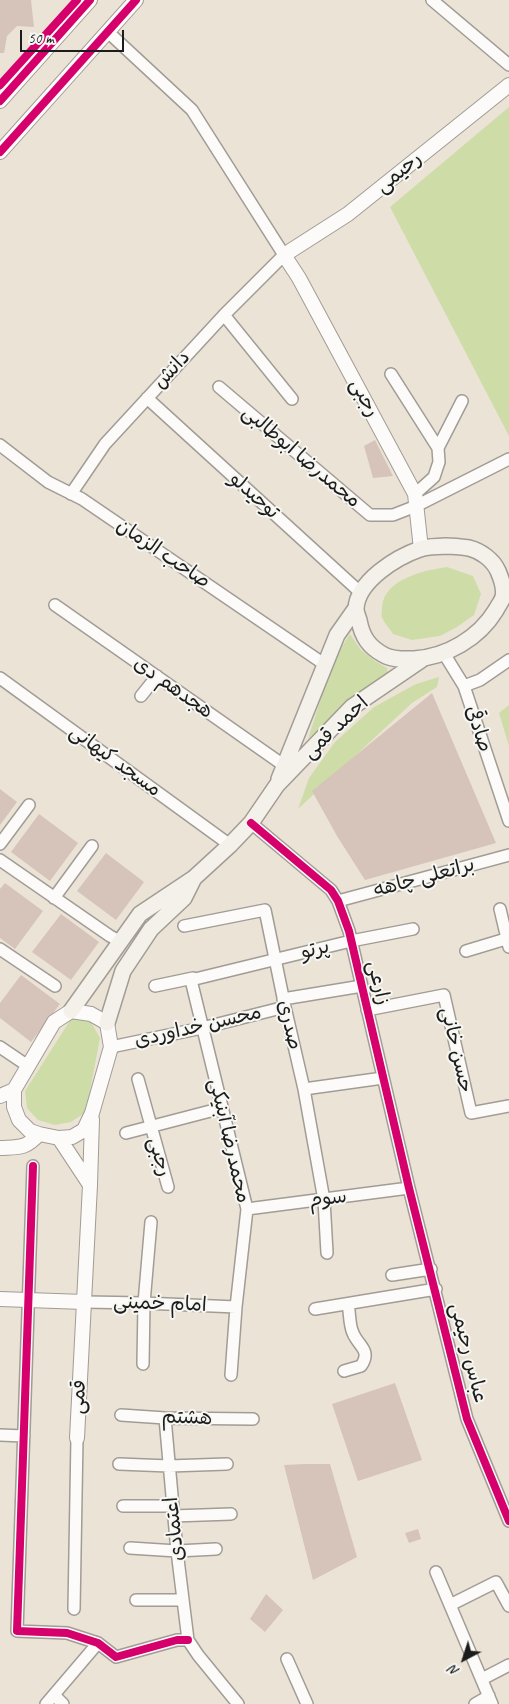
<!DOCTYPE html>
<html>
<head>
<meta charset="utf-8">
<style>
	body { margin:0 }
	#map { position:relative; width:509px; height:1704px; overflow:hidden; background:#ece3d7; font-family:Caveat,sans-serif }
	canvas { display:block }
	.north { position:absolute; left:439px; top:1634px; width:50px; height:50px; -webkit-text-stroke:4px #f6f6f2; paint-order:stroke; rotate:220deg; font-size:14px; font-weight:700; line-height:20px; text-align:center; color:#1c1c1c }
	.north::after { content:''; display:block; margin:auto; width:18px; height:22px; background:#1c1c1c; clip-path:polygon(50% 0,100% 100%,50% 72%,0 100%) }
	.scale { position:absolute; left:20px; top:30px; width:104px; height:22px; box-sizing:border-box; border:2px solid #1c1c1c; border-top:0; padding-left:6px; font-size:15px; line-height:18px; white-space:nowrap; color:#1c1c1c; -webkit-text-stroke:4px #f6f6f2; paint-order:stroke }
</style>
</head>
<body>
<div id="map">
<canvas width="509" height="1704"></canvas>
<div class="north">N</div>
<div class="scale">50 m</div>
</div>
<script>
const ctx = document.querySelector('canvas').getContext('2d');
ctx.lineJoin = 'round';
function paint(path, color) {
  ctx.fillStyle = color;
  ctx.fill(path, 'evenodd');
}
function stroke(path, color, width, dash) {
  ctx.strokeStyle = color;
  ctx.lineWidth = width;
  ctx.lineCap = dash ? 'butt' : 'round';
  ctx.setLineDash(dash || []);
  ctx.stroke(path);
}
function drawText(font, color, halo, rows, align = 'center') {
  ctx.font = font + ' Caveat,"Playpen Sans Arabic",sans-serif';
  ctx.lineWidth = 4;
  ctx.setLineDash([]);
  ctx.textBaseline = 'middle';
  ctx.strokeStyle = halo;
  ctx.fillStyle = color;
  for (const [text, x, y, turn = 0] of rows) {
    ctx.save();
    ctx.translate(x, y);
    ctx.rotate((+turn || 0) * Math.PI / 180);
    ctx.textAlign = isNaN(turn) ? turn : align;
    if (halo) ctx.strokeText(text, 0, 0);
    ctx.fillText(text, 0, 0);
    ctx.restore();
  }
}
paint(new Path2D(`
	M509 107V436L390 207Z
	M447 567 473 576 481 594 474 615 457 627 440 636 412 640 393 634C390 629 385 624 382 618 381 615 382 611 382 607 384 579 425 570 447 567Z
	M350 634 361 650 375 661 387 668 388 674 346 704 308 739C320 704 329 664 350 634Z
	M439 677 437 687 412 703 298 809 309 778 335 742 374 707 416 684Z
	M509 705V746L499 713Z
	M71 1019 91 1022 100 1038 86 1112 71 1122 55 1125 38 1120 27 1108 25 1091Z`), '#cedda8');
paint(new Path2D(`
	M0 0H31L34 27 17 26 7 36 4 53H0Z
	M375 440 393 476 373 478 364 446Z
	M432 693 496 843 365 880 337 836 312 791Z
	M0 789 17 802 0 825Z
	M39 814 78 843 50 881 11 852Z
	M106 853 144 882 116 920 77 891Z
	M5 883 43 911 15 949 0 938V889Z
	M61 914 99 942 71 980 32 952Z
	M21 975 60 1004 31 1042 0 1018V1003Z
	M395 1383 422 1460 358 1481 332 1404Z
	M305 1464H330L357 1557 313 1580 284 1465Z
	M418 1529 421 1539 409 1543 405 1533Z
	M266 1594 283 1610 265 1632 250 1619Z`), '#d6c3b9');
const minor = new Path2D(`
	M432 0 509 65
	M224 315 292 399
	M391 374 438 448
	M219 387 370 515H393L416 506 509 459
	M147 398 361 593
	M0 445 48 482 82 499 324 664
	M71 494 105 444 224 315 284 255 192 110 108 32
	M415 494 434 477 439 462 438 448 462 401
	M55 605 289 769
	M443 652 464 686
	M509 660 480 680 464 686 509 821
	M0 678 230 845
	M141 696 157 676
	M251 823 331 890 338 901 349 931 409 1188 467 1419 509 1521
	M0 844 29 805
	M0 860 110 936 121 942
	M54 898 92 846
	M338 901 509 855
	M500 909 509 947
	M184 926 265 910 285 1007 304 1089 324 1200 327 1253
	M0 949 55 986
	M466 951 509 938
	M155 986 193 978
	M283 999 362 986
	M367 1010 444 995 471 1113 509 1106
	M0 1047 28 1066
	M111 1047 202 1028 285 1007
	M138 1079 168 1187
	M304 1089 383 1078
	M126 1133 222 1108
	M33 1166 17 1631 67 1633 98 1643 116 1657 177 1640H188
	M247 1209 409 1188
	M392 1275 431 1269
	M84 1302 144 1303 236 1307
	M315 1309 436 1289
	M143 1364 144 1303 151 1222
	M344 1371 361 1366C372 1350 358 1346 353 1333 349 1325 350 1313 348 1304
	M231 1375 236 1307 247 1209 191 980 351 941 413 929
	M121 1415 165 1418 253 1419
	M165 1418 177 1551 188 1640 198 1655 238 1704
	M0 1435 24 1436
	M119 1464 169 1466 227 1464
	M123 1506H173
	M173 1516 231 1514
	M130 1548 177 1551 216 1549
	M436 1572 492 1704
	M136 1600H183
	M450 1605 496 1582 509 1606
	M74 1609 77 1438
	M287 1659 307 1704
	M482 1679 509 1665
	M54 1695 63 1704
	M46 1704 98 1643
	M475 1704 489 1696`);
const tertiary = new Path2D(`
	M0 101 90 0
	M0 152 136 0
	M421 549 415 494 299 278 284 255 348 214 509 85
	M71 1011 91 1014 107 1023 111 1047 92 1113 84 1130 72 1137 59 1138 39 1134 30 1131 19 1120 14 1107V1090L54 1022Z
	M0 1096 14 1090
	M59 1138 90 1185
	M0 1148C20 1147 25 1149 39 1134
	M0 1299 84 1302
	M77 1438 90 1185 92 1119`);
const secondary = new Path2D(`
	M446 546C454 546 462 547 469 548 481 551 493 560 498 571 501 578 505 589 503 597 502 601 498 606 496 610 479 638 447 657 414 659 404 659 393 660 384 655 369 647 362 637 359 620 358 617 356 612 356 609 357 581 397 557 420 549 428 546 438 547 446 546Z
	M279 779 337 635 356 608
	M71 1011 140 914 194 878 230 845 251 823 277 785 352 707 424 658
	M107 1023 123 971 151 929 184 898 193 880`);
stroke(minor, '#a19c95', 14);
stroke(tertiary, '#a19c95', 16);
stroke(secondary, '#a19c95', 18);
stroke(minor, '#fcfbf9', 11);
stroke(tertiary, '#fcfbf9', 14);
stroke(secondary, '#f4f1eb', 15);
stroke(new Path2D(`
	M0 85 77 0
	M0 101 90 0
	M0 152 136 0
	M251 823 331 890 338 901 349 931 409 1188 467 1419 509 1521
	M33 1166 17 1631 67 1633 98 1643 116 1657 177 1640H188`), '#d6006c', 8);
drawText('20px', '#1c1c1c', '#f6f6f2', [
	["رحیمی",399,173,-39],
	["دانش",172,370,-47],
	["رجبی",364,398,62],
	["محمدرضا ابوطالبی",301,457,40],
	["توحیدلو",254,496,42],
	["صاحب الزمان",163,554,34],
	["هجدهم دی",173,688,35],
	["احمد قمی",336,728,-43],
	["صادقی",478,729,72],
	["مسجد کیهانی",115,761,36],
	["براتعلی چاهه",424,878,-15],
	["پرتو",315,950,-14],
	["زارعی",378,983,77],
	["صدری",289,1025,77],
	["محسن خداوردی",198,1027,-13],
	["حسن خانی",456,1050,77],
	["محمدرضا آبنیکی",229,1141,77],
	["رجبی",159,1157,74],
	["سوم",328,1199,-7],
	["امام خمینی",160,1304,2],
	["عباس رحیمی",468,1353,76],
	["قمی",79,1397,-87],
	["هشتم",187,1418,2],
	["اعتمادی",175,1529,-96]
]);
</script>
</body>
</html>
